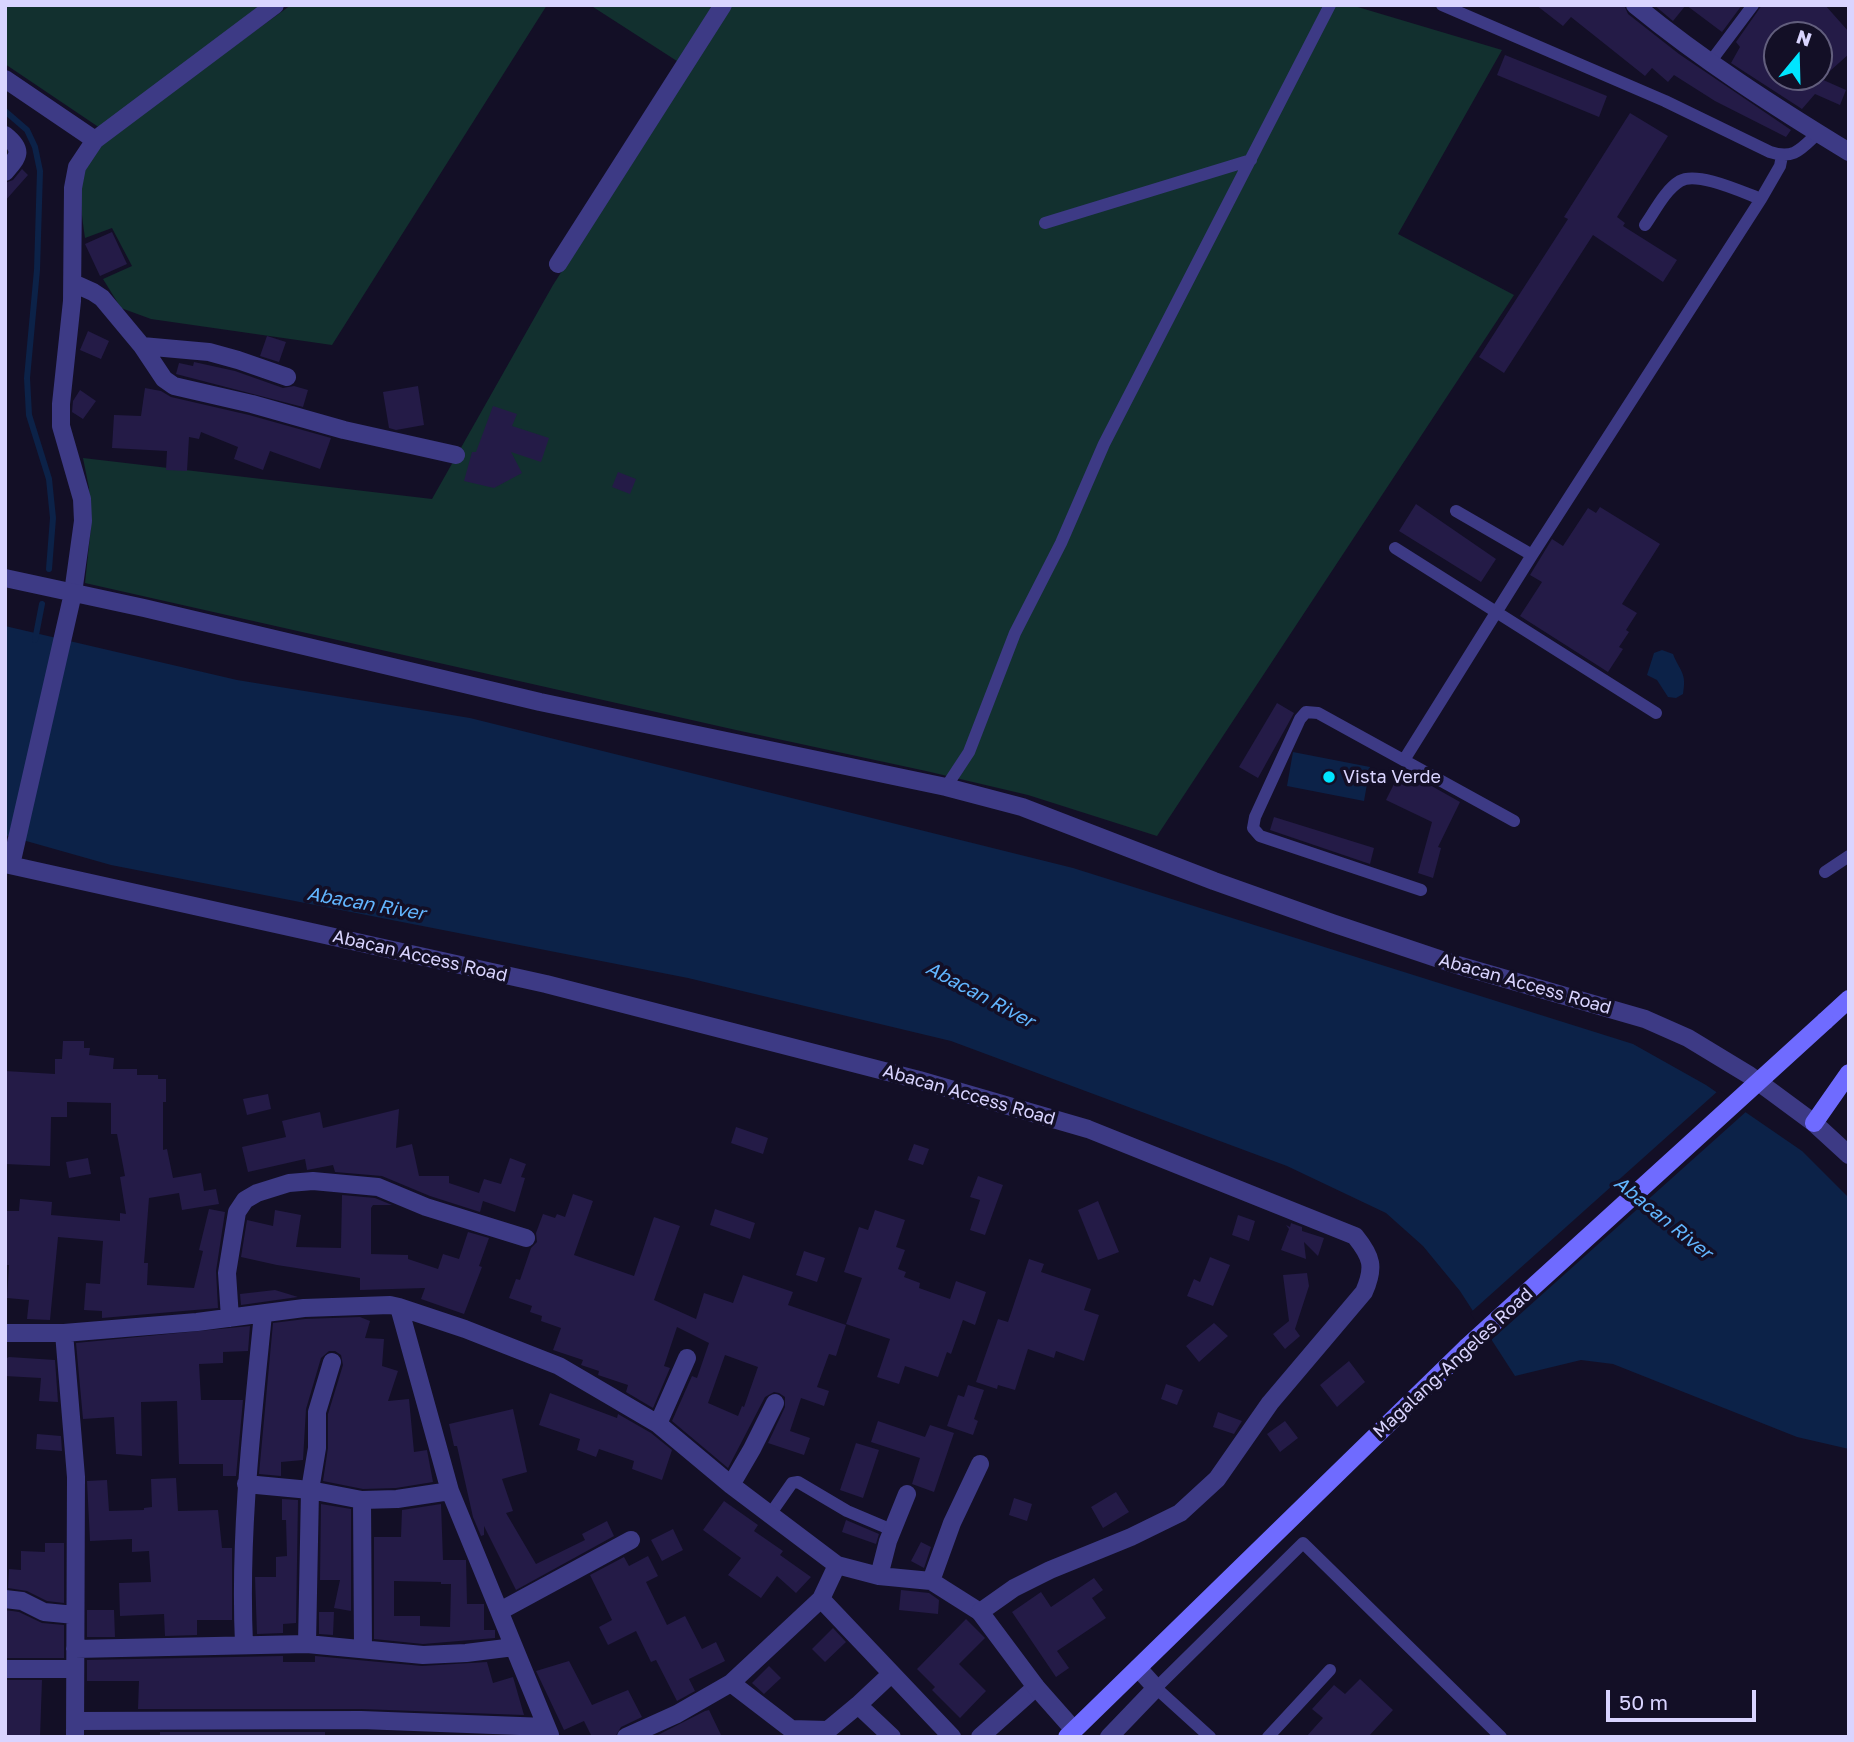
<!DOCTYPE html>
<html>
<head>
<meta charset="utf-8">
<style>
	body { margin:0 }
	#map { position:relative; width:1854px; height:1742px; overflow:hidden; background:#130f26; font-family:"Golos Text",sans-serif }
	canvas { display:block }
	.frame { position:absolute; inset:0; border:7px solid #d9d4ff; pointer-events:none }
	.north { position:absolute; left:1763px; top:21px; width:70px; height:70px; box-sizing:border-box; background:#130f26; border:2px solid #625e7d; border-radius:50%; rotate:19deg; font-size:19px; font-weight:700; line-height:28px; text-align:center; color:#d9d4ff }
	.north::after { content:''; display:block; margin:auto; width:24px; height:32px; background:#00e5ff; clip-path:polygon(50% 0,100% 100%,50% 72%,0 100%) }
	.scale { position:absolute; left:1606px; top:1690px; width:150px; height:32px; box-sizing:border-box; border:4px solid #d9d4ff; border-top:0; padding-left:9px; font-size:21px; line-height:24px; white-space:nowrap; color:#d9d4ff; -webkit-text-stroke:5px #130f26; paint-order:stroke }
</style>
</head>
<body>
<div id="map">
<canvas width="1854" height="1742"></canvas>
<div class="frame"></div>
<div class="north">N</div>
<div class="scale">50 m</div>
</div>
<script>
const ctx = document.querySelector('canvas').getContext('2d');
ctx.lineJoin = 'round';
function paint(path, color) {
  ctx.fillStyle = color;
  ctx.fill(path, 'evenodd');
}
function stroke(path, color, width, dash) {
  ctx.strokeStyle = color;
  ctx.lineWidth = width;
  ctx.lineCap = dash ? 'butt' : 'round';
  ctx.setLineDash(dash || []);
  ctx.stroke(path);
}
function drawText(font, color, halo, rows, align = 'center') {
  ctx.font = font + ' "Golos Text",sans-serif';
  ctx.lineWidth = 7;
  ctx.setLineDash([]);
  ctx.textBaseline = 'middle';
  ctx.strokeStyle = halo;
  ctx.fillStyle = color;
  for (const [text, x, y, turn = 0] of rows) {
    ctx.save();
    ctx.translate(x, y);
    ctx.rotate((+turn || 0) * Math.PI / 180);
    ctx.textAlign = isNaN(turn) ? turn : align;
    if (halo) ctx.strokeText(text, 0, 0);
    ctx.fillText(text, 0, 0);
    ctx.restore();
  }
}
paint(new Path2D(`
	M5 5H261L100 128 5 64Z
	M291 5H547L332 345 151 319 121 308 103 279 132 266 112 228 85 238C80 198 74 176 101 142Z
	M590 5H714L680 63Z
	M732 5H1351L1502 50 1398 234 1514 295 1157 836 1028 795 926 771 736 730 85 583 91 527 89 488 83 458 432 499 553 285Z`), '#12302f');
paint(new Path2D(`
	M5 626 237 680 470 718 1073 868 1633 1044 1706 1085 1802 1151 1849 1198V1449L1797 1437 1613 1364 1581 1360 1515 1376 1460 1291 1423 1246 1386 1213 1287 1166 951 1041 688 978 111 865 5 835Z
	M1662 650 1673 654C1680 672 1687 672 1683 694L1676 698 1668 697 1657 680 1647 675 1654 653Z
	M1293 752 1370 767 1364 801 1287 786Z`), '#0c2248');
paint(new Path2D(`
	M1719 1090 1748 1110 1489 1342 1470 1313Z`), '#130f26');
stroke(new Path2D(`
	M5 111 27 130 35 147 40 171 37 270 27 378 29 415 49 479 53 518 49 569
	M35 640 42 604`), '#0c2248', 6);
paint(new Path2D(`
	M1536 5H1624L1628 14 1679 54 1791 130 1786 137 1715 101 1674 75 1668 82 1652 68 1645 76 1571 17 1563 26Z
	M1654 5H1686L1673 21Z
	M1686 5H1742L1722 32Z
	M1762 5H1825L1849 32V54L1821 79 1846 90 1840 105 1815 94 1802 109 1731 63 1740 47 1736 42ZM1777 35H1819V78L1777 77Z
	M1505 55 1607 96 1599 117 1497 75Z
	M1630 113 1668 136 1617 217 1625 223 1623 226 1677 260 1663 282 1593 235 1504 373 1479 357 1568 219 1564 217Z
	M22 169 28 175 5 201V183L13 180Z
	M112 232 127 264 100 276 85 244Z
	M88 331 109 341 101 359 80 350Z
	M267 336 286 342 279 362 260 356Z
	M194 362 235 371 283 388 294 386 308 390 303 407 176 374 179 363 193 366Z
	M418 386 424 425 396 430 389 428 383 392Z
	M145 388 161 391 171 397 249 415 331 438 320 469 270 451 263 470 234 459 238 447 201 432 199 439 189 437 187 471 166 470 167 451 112 448 114 415 141 416Z
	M80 390 96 401 83 419 72 412 73 401Z
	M493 406 517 414 512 426 549 438 541 462 511 452 522 473 494 488 464 481 472 452H476Z
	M618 472 636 479 630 494 612 487Z
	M1416 504 1496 559 1481 582 1399 531Z
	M1600 507 1660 544 1622 604 1637 613 1626 630 1629 632 1619 647 1623 649 1608 672 1520 616 1542 582 1530 575 1552 539 1563 546 1588 508 1596 513Z
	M1277 703 1294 713 1258 778 1239 767Z
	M1400 772 1420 781 1421 780 1460 802 1438 847 1441 848 1433 878 1418 873 1432 822 1386 800Z
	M1274 817 1374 848 1370 864 1270 830Z
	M63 1041H84V1048H90L89 1055 114 1058 113 1069H137V1075H158V1079H166V1102H163V1150L167 1149 173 1178 201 1173 204 1191 216 1189 219 1204 182 1210 179 1193 149 1198 144 1263H148L147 1285 194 1288 203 1251 199 1250 209 1209 225 1212 216 1271 218 1308 102 1318V1311L84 1310 86 1283 100 1284 103 1241 58 1237 50 1320 27 1319 29 1300 7 1298 9 1265H5V1211H19L20 1199 52 1202 51 1215 120 1221V1213L126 1214 120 1177 125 1176 117 1134H111V1103L67 1102V1117H51L50 1166 5 1164V1071L55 1074V1059H62Z
	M268 1094 271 1109 247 1115 243 1099Z
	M399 1109 396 1148 412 1144 419 1176H449V1183L479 1193 484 1179 501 1184 510 1158 526 1164 521 1177 525 1178 515 1212 483 1201 480 1212 430 1196 382 1176 335 1172 333 1165 307 1170 305 1159 248 1172 242 1147 286 1137 282 1121 320 1112 323 1128Z
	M736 1127 768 1138 763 1154 731 1143Z
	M914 1144 929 1149 923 1165 908 1160Z
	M88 1158 91 1174 69 1178 66 1162Z
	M978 1176 1003 1185 985 1235 970 1230 980 1200 970 1197Z
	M573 1194 593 1201 574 1255 634 1276 654 1217 680 1226 654 1300 696 1319 704 1293 733 1303 743 1275 793 1292 788 1305 846 1325 836 1356 829 1354 817 1387 829 1391 824 1406 801 1398 790 1431 810 1438 804 1455 768 1443 785 1407V1397L779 1393 774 1392 765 1397 728 1468 672 1421 692 1376 697 1378 709 1343 677 1327 664 1366 670 1368 653 1408 626 1392 628 1385 598 1375 599 1371 581 1365 583 1360 553 1350 561 1328 541 1321 542 1316 530 1312 532 1306 509 1298 516 1279 520 1280 531 1248 537 1242 536 1233 543 1214 555 1218 557 1214 565 1217ZM725 1355 758 1367 744 1407 742 1406 738 1416 708 1403Z
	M342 1195 375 1198 392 1205H373L371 1208V1254L408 1255V1259L438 1269 443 1254 459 1259 468 1232 489 1238 479 1266 482 1267 464 1314 421 1299 425 1288 360 1290V1278L277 1265 241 1257 247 1220 273 1226 275 1210 301 1215 296 1247 341 1248Z
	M1098 1201 1119 1252 1098 1260 1078 1210Z
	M715 1209 755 1223 750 1239 710 1225Z
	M875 1210 905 1220 896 1247 905 1250 898 1269 906 1272 904 1277 920 1283 919 1288 950 1299 956 1281 986 1292 975 1325 963 1320 951 1354 947 1352 938 1377 905 1366 899 1384 877 1377 890 1339 846 1324 862 1278 844 1272 859 1227 868 1230Z
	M1238 1215 1255 1221 1249 1241 1232 1235Z
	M1291 1223 1302 1227V1231L1324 1238 1318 1256 1304 1242 1306 1259 1281 1250 1289 1229 1286 1225 1290 1227Z
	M804 1251 825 1258 817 1282 796 1275Z
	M1210 1257 1230 1265 1213 1306 1187 1296 1194 1279 1200 1282Z
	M1029 1259 1044 1264 1041 1272 1091 1289 1084 1310 1099 1315 1084 1361 1056 1351 1054 1358 1028 1349 1015 1390 998 1385 997 1389 976 1382 998 1319 1008 1322Z
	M1307 1273 1309 1286 1295 1329 1300 1336 1285 1349 1273 1334 1289 1321 1283 1275Z
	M275 1290 298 1297 241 1305 240 1294Z
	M360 1317 370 1321 365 1338 384 1339 382 1366 398 1371 388 1401 409 1399 414 1452 427 1450 433 1482 396 1488 363 1489 323 1481 328 1448V1414L343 1365 341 1355 335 1351H329L321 1358 306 1409 303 1460 281 1462V1476L259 1474 273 1323 305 1319Z
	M1214 1323 1228 1336 1199 1362 1186 1346Z
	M250 1326 248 1351 223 1352V1363L199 1364 201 1400H243L236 1476H223V1464H179L177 1401 141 1402 142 1456 116 1454 114 1417 83 1419 76 1343Z
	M9 1357 55 1360 58 1402 39 1401 41 1378 5 1376V1359Z
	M1349 1361 1365 1382 1337 1407 1320 1385Z
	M1166 1384 1183 1390 1177 1405 1161 1399Z
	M968 1385 984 1390 974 1419 978 1421 973 1435 947 1426 958 1395 964 1397Z
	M550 1393 617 1418 618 1414 651 1433 672 1450 662 1480 632 1469 634 1461 599 1449 596 1457 577 1450 580 1439 539 1425Z
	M513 1409 527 1472 502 1479 513 1511 506 1513 536 1564 585 1540 582 1534 607 1521 614 1536 516 1590 484 1526V1535L481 1536 473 1517 457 1446H454L449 1424Z
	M1218 1412 1242 1421 1234 1434 1213 1427Z
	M878 1421 925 1437 930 1425 954 1433 934 1492 912 1484 920 1458 871 1442Z
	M1285 1421 1298 1438 1280 1452 1267 1434Z
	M37 1434 61 1436 62 1451 36 1449Z
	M856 1443 879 1450 863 1498 840 1490Z
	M176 1478 178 1511 218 1510 222 1548H232V1620H197V1635L165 1636 164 1614 120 1616 119 1583 151 1582 149 1551 132 1552V1539L90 1541 87 1481 107 1480 109 1511 144 1510V1508L152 1507 151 1479Z
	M1116 1492 1129 1512 1103 1528 1091 1507Z
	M1014 1498 1032 1504 1027 1521 1009 1515Z
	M282 1499 298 1500 296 1623 283 1624V1633L257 1634 255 1577H276V1557L287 1556 286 1520H282Z
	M724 1501 758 1525 754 1531 783 1551 780 1555 811 1577 796 1593 777 1576 761 1598 728 1575 741 1558 703 1530Z
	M321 1504 351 1509V1611L334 1608 340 1580H320Z
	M441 1504 443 1560H466L467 1604H484V1630H495V1638L423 1644 374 1639V1537H401L402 1510ZM394 1581 441 1582V1584H451L450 1627 420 1626V1616H394Z
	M846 1520 879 1534 876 1544 842 1532Z
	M673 1529 683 1550 662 1561 651 1540Z
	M921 1542 931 1547 924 1568 911 1561Z
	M45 1543H64V1603L47 1601 27 1591 8 1588 9 1569 21 1570V1551L45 1552Z
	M648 1556 658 1576 646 1582 667 1625 685 1616 702 1649 716 1642 725 1661 689 1679 695 1691 677 1701 656 1660 651 1662 636 1631 608 1645 599 1627 612 1620 590 1575 624 1557 629 1566Z
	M1094 1578 1103 1590 1092 1598 1106 1618 1057 1651 1069 1668 1056 1677 1012 1612 1041 1592 1051 1607Z
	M901 1590 929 1593 939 1600 938 1614 899 1610Z
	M5 1610 19 1612 42 1623 64 1625V1658H5Z
	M87 1610H114L115 1637H87Z
	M319 1612H334L333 1635 319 1634Z
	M966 1619 985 1638 959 1664 986 1691 960 1718 932 1690 935 1687 917 1669Z
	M833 1628 846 1642 825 1662 812 1649Z
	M283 1656V1662H315V1656L422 1666 487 1662 493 1683 513 1677 524 1715 361 1709H138L139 1681H87V1660Z
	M569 1661 592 1705 628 1690 642 1717 621 1727 615 1737H592L584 1721 564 1730 536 1671Z
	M769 1666 781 1678 764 1694 752 1683Z
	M1360 1679 1393 1710 1368 1737H1306L1323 1718 1312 1709 1334 1685 1345 1694Z
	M5 1680H42L40 1737H5Z
	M709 1710 722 1737H654L705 1711Z
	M160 1732H325V1736L301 1737H160Z`), '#241b47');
stroke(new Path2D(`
	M1442 5 1665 101 1770 152C1794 160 1801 149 1818 133
	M1711 61 1753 5
	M1045 223 1251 160
	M1645 225C1655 211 1665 190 1680 181 1697 171 1742 192 1761 199
	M1456 511 1532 555
	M1395 548 1656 713
	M1404 760 1532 555 1761 199 1780 166 1782 156
	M946 787 969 752 1015 633 1061 543 1104 444 1330 5
	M1825 872 1849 856
	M1421 890 1260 836 1253 828 1255 817 1300 719 1306 712 1318 713 1514 821
	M771 1513 792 1483 798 1482 847 1511 892 1530
	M1210 1737 1156 1688 1303 1543 1501 1737
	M1268 1737 1330 1670`), '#3d3a85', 12);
stroke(new Path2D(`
	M1635 5C1702 60 1775 107 1849 152
	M5 79 95 140
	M5 135C24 150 19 156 5 172
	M558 264 723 5
	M73 283 93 292 102 298 142 346 164 379 174 386 252 404 344 430 456 455
	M142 346 209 352 238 360 287 377
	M73 593 83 521 82 499 61 426V404L72 301 73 188 77 167 95 140 275 5
	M399 1307 450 1491 550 1735
	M230 1318 227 1273 237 1212 245 1200 257 1193 289 1183 313 1181 378 1187 426 1207 526 1238
	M5 1333H64L197 1322 304 1308 390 1305 399 1307 465 1329 559 1366 658 1424 731 1485 837 1565 879 1576 931 1581 980 1612
	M64 1333 76 1477 75 1737
	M658 1424 687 1358
	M246 1484 310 1490 362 1500 397 1499 450 1491
	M731 1485 752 1449 775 1403
	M362 1500 363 1649
	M879 1576 888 1541 907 1494
	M931 1581 952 1523 980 1464
	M5 1599 22 1601 44 1612 75 1615
	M821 1599 952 1737
	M500 1611 631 1540
	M244 1644C239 1534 252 1424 263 1314
	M307 1644 310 1490 317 1448V1412L332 1362
	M75 1649 307 1644 423 1655 466 1653 514 1647
	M5 1669H75
	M731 1683 821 1599 837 1565
	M858 1705 891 1674
	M75 1721 361 1720 546 1727
	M626 1737 677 1714 731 1683 791 1729 828 1730 858 1705 892 1737
	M980 1737 1036 1687
	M1109 1737 1156 1688 1138 1668`), '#3d3a85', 18);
stroke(new Path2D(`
	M5 578 144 608 540 702 946 787 1022 807 1214 881 1332 923 1454 964 1645 1019 1688 1038 1749 1075 1814 1123 1849 1155
	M5 864 546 984 919 1080 1088 1129 1355 1236C1372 1257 1375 1267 1364 1292L1270 1403 1217 1479 1180 1513 1131 1537 1050 1570 1014 1588 980 1612 1036 1687 1074 1730
	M11 865 73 593`), '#3d3a85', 18);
stroke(new Path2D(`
	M1825 1021 1849 999
	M1814 1123 1849 1073
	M1067 1737 1467 1347`), '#6f6bff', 18);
stroke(new Path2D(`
	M1467 1347 1825 1021`), '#6f6bff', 18);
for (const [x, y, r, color] of [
	[1329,777,7,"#00e5ff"]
]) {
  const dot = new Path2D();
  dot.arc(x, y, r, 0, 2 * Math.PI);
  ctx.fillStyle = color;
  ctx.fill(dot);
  stroke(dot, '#130f26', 2.5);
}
drawText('18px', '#d9d4ff', '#130f26', [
	["Vista Verde",1343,777]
], 'left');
drawText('18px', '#d9d4ff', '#130f26', [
	["Abacan Access Road",420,956,13],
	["Abacan Access Road",1525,984,16],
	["Abacan Access Road",969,1095,16],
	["Magalang-Angeles Road",1453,1363,-43]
]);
drawText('italic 19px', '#62b6ff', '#130f26', [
	["Abacan River",366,904,10],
	["Abacan River",980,995,28],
	["Abacan River",1663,1218,39]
]);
</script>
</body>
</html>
